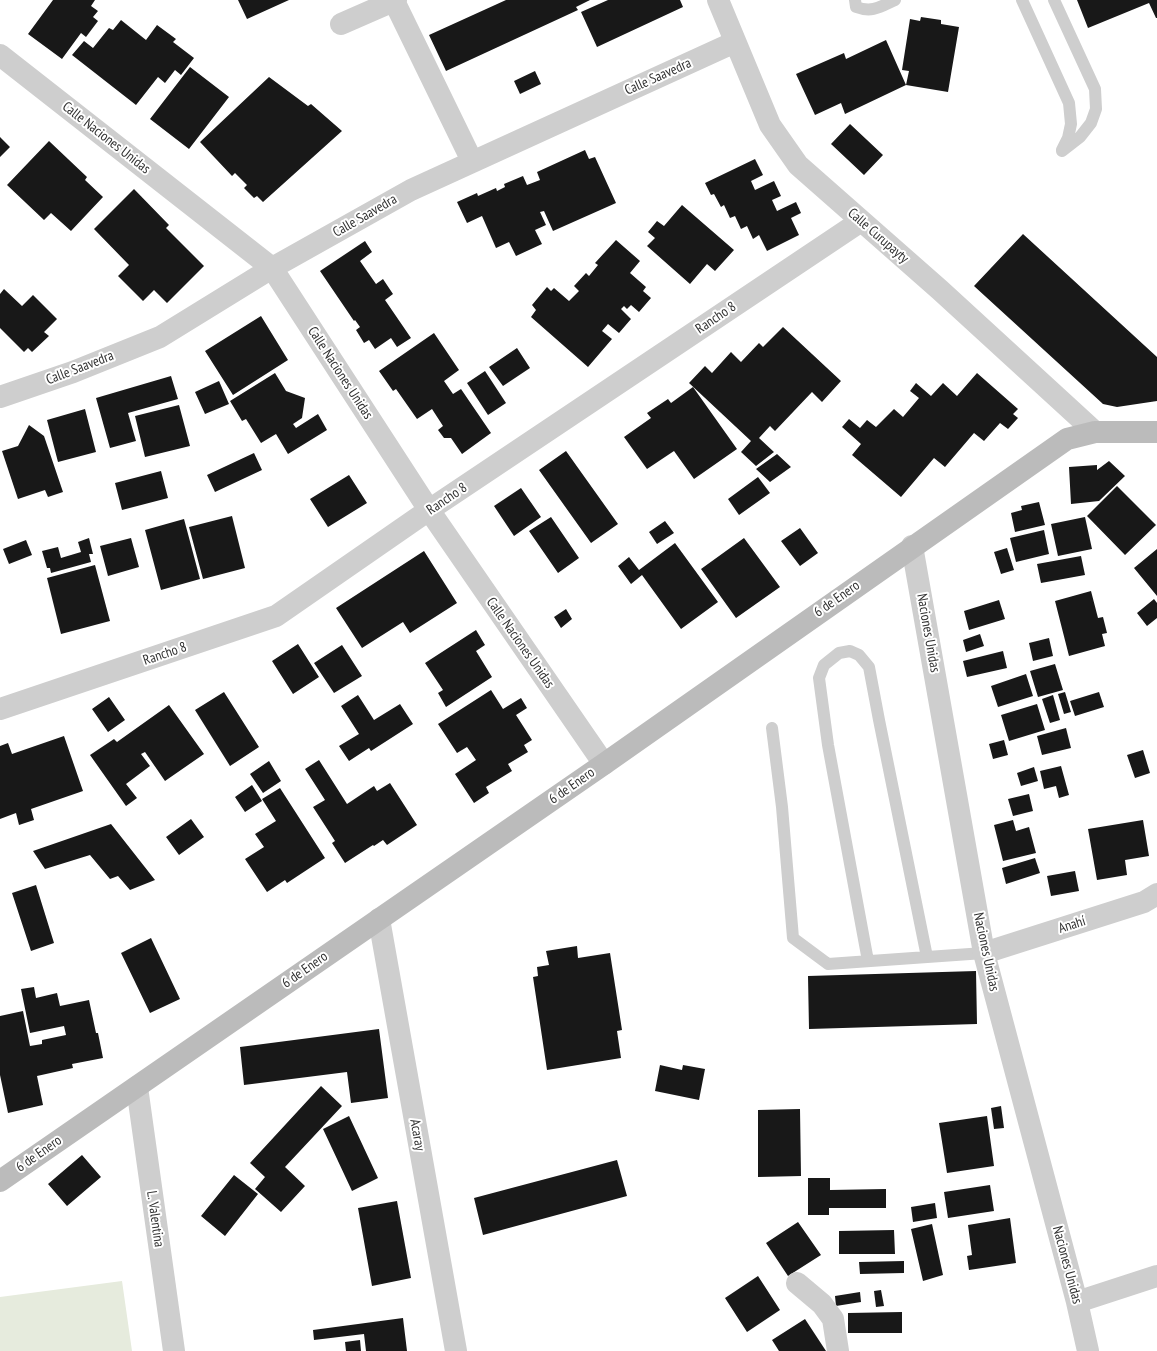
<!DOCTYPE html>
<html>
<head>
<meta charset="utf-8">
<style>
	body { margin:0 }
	canvas { display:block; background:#fff }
</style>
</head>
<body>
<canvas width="1157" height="1351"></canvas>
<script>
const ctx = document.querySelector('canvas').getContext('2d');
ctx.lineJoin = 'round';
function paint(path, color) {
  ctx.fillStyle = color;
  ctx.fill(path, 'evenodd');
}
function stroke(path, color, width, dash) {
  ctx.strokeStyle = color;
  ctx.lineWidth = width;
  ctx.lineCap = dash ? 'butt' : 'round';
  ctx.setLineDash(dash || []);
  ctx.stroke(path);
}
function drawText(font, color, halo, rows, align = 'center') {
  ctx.font = font + ' "PT Sans Narrow",sans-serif';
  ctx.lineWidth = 4;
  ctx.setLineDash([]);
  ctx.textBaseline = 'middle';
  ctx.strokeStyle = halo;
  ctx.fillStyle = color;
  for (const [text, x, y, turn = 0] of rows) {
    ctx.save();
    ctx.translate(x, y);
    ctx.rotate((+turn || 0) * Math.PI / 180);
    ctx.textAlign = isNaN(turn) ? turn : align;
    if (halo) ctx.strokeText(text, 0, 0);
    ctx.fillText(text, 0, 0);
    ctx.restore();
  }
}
paint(new Path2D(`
	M122 1281 132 1351H0V1297Z`), '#e6ebdd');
paint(new Path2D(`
	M53 0H95L91 6 98 11 93 17 98 21 86 37 81 33 62 59 28 34Z
	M238 0H289L247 19Z
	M506 0H590L576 7 578 10 446 71 429 35Z
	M608 0H680L683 7 597 47 581 12Z
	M1077 0H1157V18H1156L1149 3 1088 28Z
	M921 17 941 20V24L959 27 948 92 906 85 909 71 902 70 910 19 920 21Z
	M121 20 146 40 157 25 176 39 173 42 194 58 181 75 175 70 165 83 158 77 136 105 72 55 84 41 93 48 109 28 113 30Z
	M886 40 906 85 845 114 841 103 815 115 796 74 844 53 846 59Z
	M190 67 229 97 189 149 150 119Z
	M535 71 541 84 520 94 514 81Z
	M269 77 308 106 311 104 342 131 263 202 257 196 254 198 244 188 247 185 235 173 232 176 200 142Z
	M850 124 883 155 864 175 831 144Z
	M0 137 10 147 0 157Z
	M49 141 87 177 85 180 103 197 71 231 51 213 44 220 7 185Z
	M585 150 589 159 595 157 616 203 553 231 544 211 540 212 546 225 535 230 542 244 516 256 509 242 496 248 482 216 467 223 457 202 477 193 478 196 496 188 497 191 505 187 504 184 523 176 527 185 540 180 537 172Z
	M755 159 763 175 751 181 755 190 774 181 781 196 772 200 777 211 796 202 801 213 791 218 799 235 767 251 759 235 753 239 747 226 741 229 735 216 730 218 724 205 721 207 714 194 711 195 705 183Z
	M134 189 169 225 166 228 204 266 167 303 154 290 143 301 118 276 129 265 94 229Z
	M682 205 734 250 715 271 707 264 690 284 647 246 655 238 648 232 657 221 664 226Z
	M1023 234 1157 357V401L1117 407 1103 404 974 286Z
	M616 240 640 261 630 273 646 287 643 291 651 298 639 312 631 305 627 309 624 306 621 309 631 319 619 333 608 324 602 331 612 339 588 367 531 317 536 310 532 305 547 287 551 291 554 288 569 301 579 291 574 286 586 273 589 276 598 265 595 263Z
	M365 241 372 252 360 261 376 284 383 279 393 294 385 300 411 338 397 347 391 338 375 349 369 340 364 343 356 330 360 327 355 320 354 321 320 271Z
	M4 289 22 306 33 295 57 319 44 332 49 336 32 352 28 348 24 352 0 328V294Z
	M261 316 288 360 233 395 205 351Z
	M783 327 841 381 822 402 812 392 775 431 770 426 759 438 774 452 756 466 741 452 751 441 689 383 705 366 712 373 731 352 741 362 759 343 763 347Z
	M434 333 459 370 444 381 453 394 461 389 491 433 462 454 451 438H444L438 430 443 426 432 409 417 419 396 389 393 391 379 371Z
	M517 348 530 368 503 386 489 367Z
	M485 371 506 403 488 415 467 383Z
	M275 373 286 391 305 398 302 418 293 424 296 428 318 414 327 430 288 454 276 434 261 443 246 419 242 421 230 401Z
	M977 373 1018 409 1013 414 1018 418 1008 429 1000 423 984 441 974 433 945 467 934 458 901 497 852 455 861 444 842 427 849 419 860 428 867 420 876 427 894 409 903 417 919 398 910 391 916 383 931 396 943 383 957 396Z
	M171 376 178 399 128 413 136 441 110 448 96 398Z
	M219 381 229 404 205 414 195 392Z
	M693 387 737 449 694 479 674 451 647 469 624 437 651 418 647 413 668 399 671 403Z
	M179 405 190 446 145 457 135 416Z
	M85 409 96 452 58 462 47 420Z
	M29 425 44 436 63 492 48 497 45 490 18 499 2 451 18 446Z
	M566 451 618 524 591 543 539 470Z
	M254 453 262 470 215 492 207 475Z
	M777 454 791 467 770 482 756 469Z
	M1109 461 1125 476 1099 501 1071 504 1069 467 1097 465V470Z
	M161 471 168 498 122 510 115 483Z
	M349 475 367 503 328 527 310 499Z
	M758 477 770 493 739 515 728 499Z
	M1117 486 1156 525 1125 555 1087 516Z
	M521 488 541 517 514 536 494 506Z
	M1039 502 1045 525 1015 532 1011 513 1022 510 1021 506Z
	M232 516 245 568 203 579 189 527Z
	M551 517 579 558 558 573 529 531Z
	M1085 517 1092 549 1058 556 1051 524Z
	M184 519 200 579 161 590 145 530Z
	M665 521 674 533 657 544 649 532Z
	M800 528 818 553 800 566 781 541Z
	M1044 530 1049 554 1016 562 1010 538Z
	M89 538 93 554H89L91 562 51 573 50 568H47L42 551 58 547 61 558 81 552 78 542Z
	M131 538 139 567 108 576 100 546Z
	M744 538 780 587 736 618 701 569Z
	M26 540 32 555 9 564 3 549Z
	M675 543 718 602 681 629 642 575 631 584 618 566 629 557 639 570Z
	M1007 548 1014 570 1001 574 994 552Z
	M1157 549V596L1134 568Z
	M424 551 457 603 410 633 403 622 362 648 336 608Z
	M1081 556 1085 575 1041 583 1037 564Z
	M95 565 110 621 61 634 47 578Z
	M1091 591 1098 618 1103 617 1107 633 1102 634 1105 646 1069 656 1055 601Z
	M1154 599 1157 603V618L1147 626 1137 613Z
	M999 600 1005 619 969 630 964 611Z
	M566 609 572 619 561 628 554 617Z
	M476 630 485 645 476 651 492 677 446 707 438 693 443 690 425 663Z
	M980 634 984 646 966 652 963 640Z
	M1049 638 1053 656 1033 661 1029 643Z
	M298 644 319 677 293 694 272 661Z
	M342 645 362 676 334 693 314 663Z
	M1003 651 1007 668 967 677 963 661Z
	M1055 664 1063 690 1038 697 1030 671Z
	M1026 674 1033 696 998 707 991 686Z
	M491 690 503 709 521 698 527 708 516 715 532 740 524 745 528 752 508 764 512 771 486 787 489 793 474 803 455 774 476 760 467 747 457 753 438 724Z
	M224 692 259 747 230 766 195 710Z
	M1065 692 1071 712 1064 714 1058 694Z
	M1099 692 1104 707 1075 716 1070 701Z
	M358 695 374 720 400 704 413 724 371 751 369 748 349 761 339 746 359 734 341 706Z
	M1053 695 1060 720 1050 723 1042 699Z
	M109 697 125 720 108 732 92 709Z
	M1037 704 1045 730 1009 741 1001 715Z
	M169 705 204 754 165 781 145 752 141 754 150 766 126 784 137 798 126 806 90 755 114 739 117 742Z
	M1066 728 1071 748 1042 755 1037 736Z
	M64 736 83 791 31 809 34 820 19 825 16 813 0 819V746L8 743 12 754Z
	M1004 740 1008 755 993 759 989 744Z
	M1143 750 1150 773 1135 778 1127 755Z
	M319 760 347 804 374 786 377 791 390 783 417 825 387 845 383 840 374 846 373 845 345 863 332 843 335 841 313 807 325 800 305 769Z
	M269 761 281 781 263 793 250 774Z
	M1061 766 1069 795 1059 798 1056 786 1044 789 1040 771Z
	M1034 767 1038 781 1021 786 1017 773Z
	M252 785 262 801 245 812 235 797Z
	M280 788 325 858 287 883 285 880 267 892 245 859 264 847 255 834 276 821 262 799Z
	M1029 794 1033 811 1013 816 1008 799Z
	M191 819 204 837 179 855 166 837Z
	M1013 820 1016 831 1029 827 1036 853 1003 861 994 825Z
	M1143 820 1149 856 1125 860 1127 875 1097 880 1088 829Z
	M111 824 155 880 130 890 118 876 110 879 90 855 45 869 33 851Z
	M1035 858 1040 873 1006 884 1002 868Z
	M1075 871 1079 891 1051 896 1047 876Z
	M36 885 54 943 31 951 12 893Z
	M151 938 180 999 150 1013 121 953Z
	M577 946 578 958 610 953 622 1030 617 1031 621 1058 547 1070 533 977 538 976 537 967 549 965 546 951Z
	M976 971 977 1024 809 1029 808 976Z
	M34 987 36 998 57 993 60 1006 89 1000 96 1033H98L103 1058 72 1064 73 1068 37 1076 43 1105 8 1113 0 1075V1016L23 1011 30 1046 42 1044V1040L66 1035 64 1026 30 1033 21 989Z
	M379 1029 388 1098 351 1103 347 1072 244 1085 240 1047Z
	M660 1065 682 1070 683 1065 705 1069 699 1100 655 1091Z
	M321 1086 342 1106 285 1167 305 1186 281 1212 255 1189 265 1177 250 1163Z
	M1001 1106 1004 1128 994 1129 991 1108Z
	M800 1109 801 1176 758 1177V1110Z
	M349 1116 378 1178 352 1191 323 1129Z
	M987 1116 994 1166 947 1173 939 1123Z
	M82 1155 101 1177 67 1206 48 1184Z
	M617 1160 627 1196 483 1235 474 1198Z
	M234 1175 258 1194 225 1236 201 1216Z
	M808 1178H830V1190L886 1189V1208H829V1215H808Z
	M990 1185 994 1211 948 1218 944 1192Z
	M397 1201 411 1278 372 1286 358 1208Z
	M935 1203 937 1218 913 1222 911 1207Z
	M1010 1218 1016 1263 969 1270 967 1256 972 1255 968 1225Z
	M798 1222 821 1255 788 1276 766 1243Z
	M932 1224 943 1275 923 1281 911 1229Z
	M894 1230 895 1254H839V1231Z
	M904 1261V1273L860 1274 859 1262Z
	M758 1276 780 1310 747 1332 725 1298Z
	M881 1290 884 1306 876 1307 874 1291Z
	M860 1292 861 1302 836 1306 835 1296Z
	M902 1312V1333H848V1313Z
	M403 1318 407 1351H366L364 1334 314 1340 313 1330Z
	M805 1319 826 1351H779L772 1340Z
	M360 1340 361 1351H346L345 1342Z`), '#181818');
stroke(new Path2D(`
	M855 0 856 7C872 13 880 7 895 0
	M1022 0 1069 103 1071 124 1068 138 1062 150
	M1054 0 1095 89 1096 109 1091 123 1080 137 1062 151
	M772 728 782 807 793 938 828 964 984 953
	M868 961 828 745 819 678 824 665 839 653 850 651 859 655 869 667 879 720 927 957`), '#cecece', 12);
stroke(new Path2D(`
	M718 0 770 125 798 165 940 290 1095 432
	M394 1 472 161
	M341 24 396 0
	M0 55 272 268 429 510 604 764
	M0 397 73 372 160 337 272 268 411 190 735 42
	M912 546 984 953 1077 1302 1088 1351
	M0 709 276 616 429 510 861 221
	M379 919 456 1351
	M984 953 1144 902 1157 894
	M137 1087 174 1351
	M797 1283 822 1304 833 1319 838 1351
	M1077 1302 1157 1276`), '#cecece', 22);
stroke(new Path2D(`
	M0 1181 604 764 1067 439 1095 432H1157`), '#bbb', 22);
drawText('14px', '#313131', '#fff', [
	["Calle Saavedra",658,77,-24],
	["Calle Naciones Unidas",106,138,38],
	["Calle Saavedra",365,216,-30],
	["Calle Curupayty",878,236,41],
	["Rancho 8",716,318,-34],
	["Calle Saavedra",80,368,-21],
	["Calle Naciones Unidas",340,373,57],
	["Rancho 8",447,499,-34],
	["6 de Enero",837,599,-35],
	["Naciones Unidas",928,633,80],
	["Calle Naciones Unidas",520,643,55],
	["Rancho 8",165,654,-19],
	["6 de Enero",572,786,-35],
	["Anahí",1072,925,-18],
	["Naciones Unidas",986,952,78],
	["6 de Enero",305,970,-35],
	["Acaray",417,1135,80],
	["6 de Enero",39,1154,-35],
	["L. Valentina",155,1219,82],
	["Naciones Unidas",1067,1265,75]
]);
</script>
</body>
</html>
